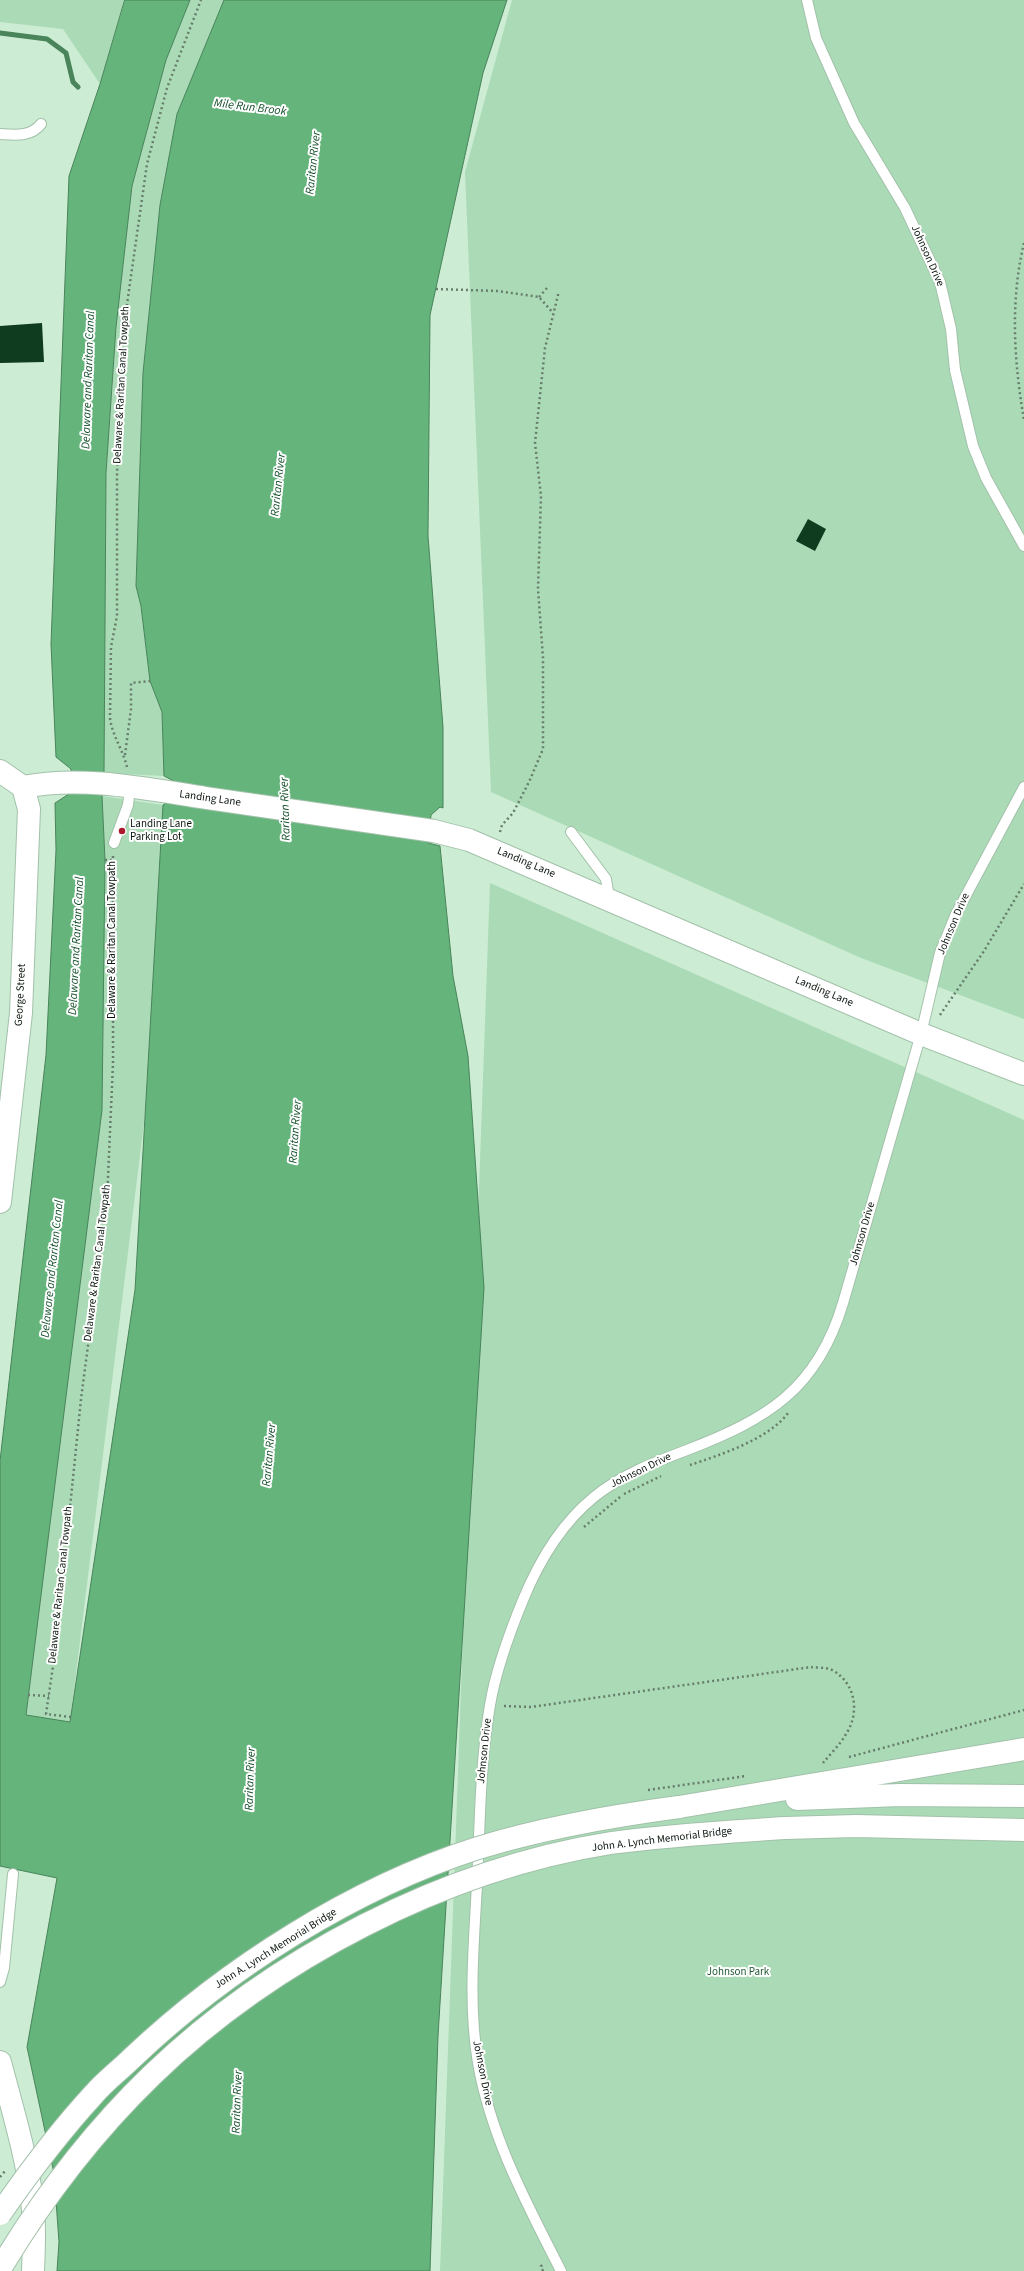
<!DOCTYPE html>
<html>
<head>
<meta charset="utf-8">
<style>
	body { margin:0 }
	canvas { display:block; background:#ccecd3 }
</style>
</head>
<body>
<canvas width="1024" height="2271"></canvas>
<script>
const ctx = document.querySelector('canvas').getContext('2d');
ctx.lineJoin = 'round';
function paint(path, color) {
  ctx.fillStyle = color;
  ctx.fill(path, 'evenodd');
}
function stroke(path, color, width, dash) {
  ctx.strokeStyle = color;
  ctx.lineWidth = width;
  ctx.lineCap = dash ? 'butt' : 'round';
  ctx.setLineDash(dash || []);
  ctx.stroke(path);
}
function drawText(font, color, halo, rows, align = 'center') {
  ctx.font = font + ' "Source Sans 3",sans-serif';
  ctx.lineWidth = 4;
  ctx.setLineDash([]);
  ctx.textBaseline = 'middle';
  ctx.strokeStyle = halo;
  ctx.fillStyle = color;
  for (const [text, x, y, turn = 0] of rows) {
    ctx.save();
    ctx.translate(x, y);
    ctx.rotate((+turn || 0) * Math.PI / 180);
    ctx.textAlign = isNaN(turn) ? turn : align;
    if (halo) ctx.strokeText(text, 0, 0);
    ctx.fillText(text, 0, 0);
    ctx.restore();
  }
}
paint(new Path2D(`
	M0 0H125L100 84 63 29 0 22Z
	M190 0H224L177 114 160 205 143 373 136 586 141 606 150 681 162 712 164 776 104 773 106 473 116 327 132 186 166 60Z
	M512 0H1024V1019L861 958 491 792 465 172Z
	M102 796 163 805 151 1066 70 1722 26 1716 102 1110 105 860Z
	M490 883 1024 1120V2271H440Z`), '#aadbb6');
const water = new Path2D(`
	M125 0H190L166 60 132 186 116 327 106 473 104 773 102 796 105 860 102 1110 26 1715 70 1722 135 1290 163 805 173 799 174 781 164 776 162 712 150 681 141 606 136 586 143 373 160 205 177 114 224 0H507L483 73 430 315 428 536 443 727V808L440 807 431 815 428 843 440 846 453 976 468 1056 484 1288 438 2036 430 2271H57L59 2242 54 2173 27 2047 57 1878 0 1866V1461L46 1055 56 850 55 803 72 792 71 769 56 757 51 644 69 176 100 84Z`);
paint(water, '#64b47c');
stroke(water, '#49845a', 1);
stroke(new Path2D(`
	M0 33 47 39 66 53 73 82 78 87`), '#49845a', 5);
paint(new Path2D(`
	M42 323 44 362 0 363V326Z
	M808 519 826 529 815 551 796 541Z`), '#0f3b1f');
const lane = new Path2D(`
	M807 0 816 38 854 123 905 208 940 282 951 329 955 370 973 446 986 478 1024 546
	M0 134C16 135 31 137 41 124
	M571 832 606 879 609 898
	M114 843 128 805 130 788
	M0 1982 4 1968 13 1874
	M561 2271C527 2204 491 2138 478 2063 468 2004 474 1943 477 1884 480 1824 480 1764 490 1705 496 1669 509 1634 523 1600 539 1561 561 1524 594 1497 621 1475 655 1462 687 1450 767 1419 817 1390 843 1303L921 1034 940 953 956 914 1024 787`);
const secondary = new Path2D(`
	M23 787C83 775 147 789 206 798 282 809 358 820 434 831L469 840 921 1034 1024 1074`);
const primary = new Path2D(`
	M0 771 23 787 29 809 21 1013 0 1202`);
const highway = new Path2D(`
	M797 1799 900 1795 1024 1796
	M679 1807 1024 1749
	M785 1828 856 1826 1024 1830
	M0 2062C12 2108 26 2153 32 2200 35 2224 34 2247 33 2271`);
stroke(lane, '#a2c1aa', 12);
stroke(secondary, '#a2c1aa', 24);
stroke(primary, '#a2c1aa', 24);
stroke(highway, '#a2c1aa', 24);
stroke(new Path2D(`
	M1024 243C1010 301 1014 362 1024 420
	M436 289 498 291 539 297 553 313
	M539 297 547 288
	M125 755 131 709V683L150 681
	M127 767C123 750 112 735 110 718L111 647 117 616V473L124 326 130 283 147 164 167 88 201 0
	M500 832 502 825 513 813 529 782 543 749V658L538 589 541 496 535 443 545 348 559 291
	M105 860H113
	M940 1015 984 951 1024 884
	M690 1465C720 1455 769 1439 788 1413
	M624 1494 661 1476
	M584 1527 620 1497
	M28 1695 49 1696
	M504 1706 531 1707 811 1667C817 1668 826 1667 832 1670 856 1683 860 1713 846 1734 840 1745 830 1754 823 1763
	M71 1717 46 1714 56 1646 81 1399 107 1200 113 1063V856
	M849 1757 1024 1710
	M543 2271 541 2266 545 2264`), '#687d6d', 2.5, [2, 3]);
stroke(lane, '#fff', 10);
stroke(secondary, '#fff', 22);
stroke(primary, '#fff', 22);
stroke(highway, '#fff', 22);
const highwayBridge = new Path2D(`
	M0 2214C29 2172 59 2132 94 2094 105 2081 120 2070 132 2058 227 1968 353 1888 478 1848 543 1828 611 1816 679 1807
	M0 2269C42 2199 93 2132 152 2075 272 1959 445 1869 611 1843 669 1835 727 1832 785 1828`);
stroke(highwayBridge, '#a2c1aa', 24, []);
stroke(new Path2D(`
	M648 1790 746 1776
	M0 2177 5 2171`), '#687d6d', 2.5, [2, 3]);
stroke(highwayBridge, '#fff', 22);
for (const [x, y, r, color] of [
	[122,831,4,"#ad192c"]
]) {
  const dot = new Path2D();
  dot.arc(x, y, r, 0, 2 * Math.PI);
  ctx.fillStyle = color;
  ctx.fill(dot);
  stroke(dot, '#fff', 1.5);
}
drawText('11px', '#09140c', '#fff', [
	["Johnson Drive",927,256,66],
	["Delaware & Raritan Canal Towpath",122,385,-87],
	["Landing Lane",210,799,8],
	["Landing Lane",526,863,23],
	["Johnson Drive",954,924,-67],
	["Delaware & Raritan Canal Towpath",113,940,-90],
	["Landing Lane",824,992,23],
	["George Street",21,995,-87],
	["Johnson Drive",863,1234,-74],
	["Delaware & Raritan Canal Towpath",98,1263,-83],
	["Johnson Drive",641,1471,-26],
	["Delaware & Raritan Canal Towpath",61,1585,-84],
	["Johnson Drive",485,1751,-84],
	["John A. Lynch Memorial Bridge",662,1840,-7],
	["John A. Lynch Memorial Bridge",276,1949,-32],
	["Johnson Drive",482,2073,79]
]);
drawText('11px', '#09140c', '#fff', [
	["Landing Lane",130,825],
	["Parking Lot",130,838]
], 'left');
drawText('11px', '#205934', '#fff', [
	["Johnson Park",738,1973]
]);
drawText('italic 12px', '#134f2a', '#fff', [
	["Mile Run Brook",250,108,7],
	["Raritan River",314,163,-84],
	["Delaware and Raritan Canal",89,380,-88],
	["Raritan River",279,485,-84],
	["Raritan River",286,809,-92],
	["Delaware and Raritan Canal",77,946,-87],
	["Raritan River",296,1132,-86],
	["Delaware and Raritan Canal",53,1269,-84],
	["Raritan River",270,1455,-85],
	["Raritan River",251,1779,-88],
	["Raritan River",238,2102,-88]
]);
</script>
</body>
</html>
